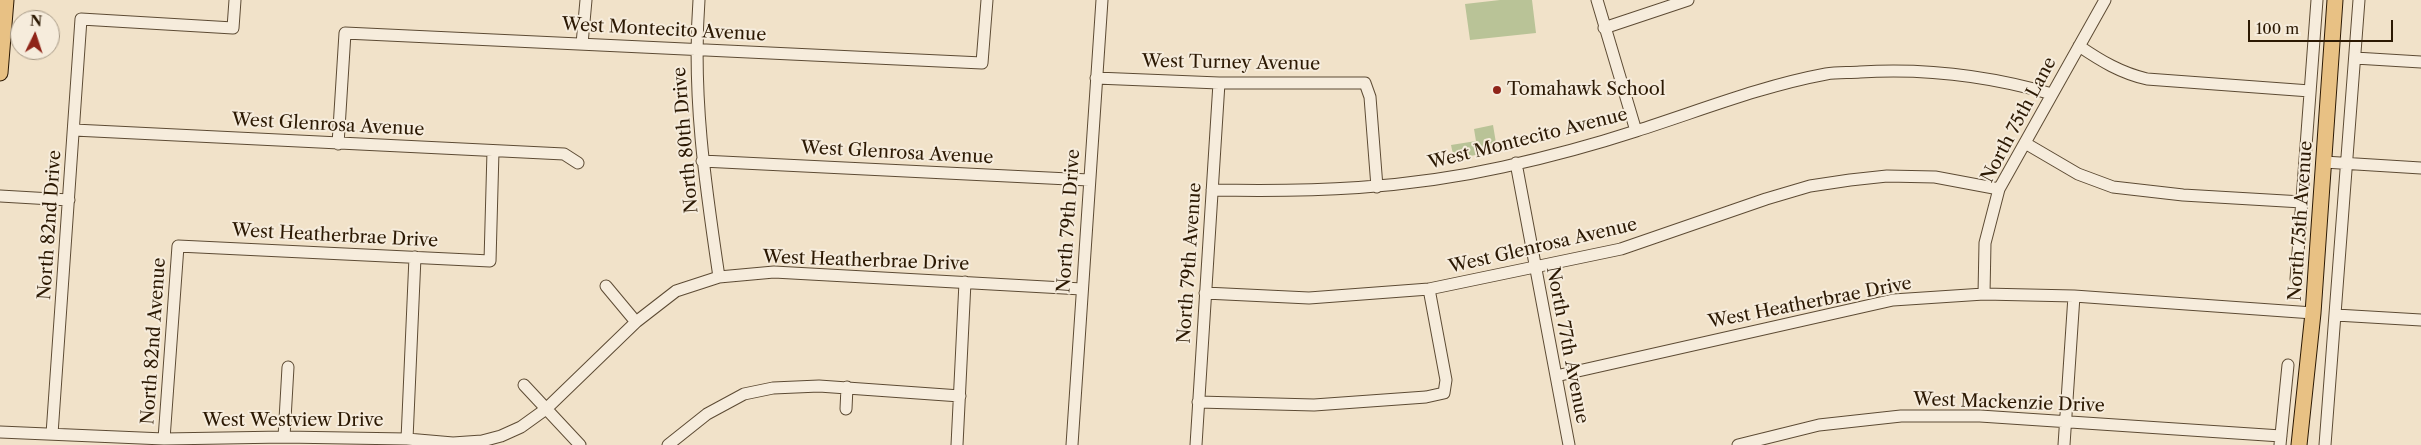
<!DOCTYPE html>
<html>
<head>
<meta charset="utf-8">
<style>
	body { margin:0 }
	#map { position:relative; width:2421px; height:445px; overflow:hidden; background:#f1e2c9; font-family:"Libre Caslon Text",serif }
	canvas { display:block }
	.north { position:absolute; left:10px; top:10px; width:50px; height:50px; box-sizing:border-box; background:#f6ecdc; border:1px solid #a59885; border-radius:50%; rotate:4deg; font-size:14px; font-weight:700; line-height:20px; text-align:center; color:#2c1903 }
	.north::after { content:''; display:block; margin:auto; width:18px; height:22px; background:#8f2418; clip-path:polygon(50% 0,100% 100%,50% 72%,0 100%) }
	.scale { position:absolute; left:2248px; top:20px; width:145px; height:22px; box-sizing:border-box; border:2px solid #2c1903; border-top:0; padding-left:6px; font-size:15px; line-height:18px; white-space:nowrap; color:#2c1903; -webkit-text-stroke:4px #f6ecdc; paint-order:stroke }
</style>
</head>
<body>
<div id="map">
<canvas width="2421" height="445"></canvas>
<div class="north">N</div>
<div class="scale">100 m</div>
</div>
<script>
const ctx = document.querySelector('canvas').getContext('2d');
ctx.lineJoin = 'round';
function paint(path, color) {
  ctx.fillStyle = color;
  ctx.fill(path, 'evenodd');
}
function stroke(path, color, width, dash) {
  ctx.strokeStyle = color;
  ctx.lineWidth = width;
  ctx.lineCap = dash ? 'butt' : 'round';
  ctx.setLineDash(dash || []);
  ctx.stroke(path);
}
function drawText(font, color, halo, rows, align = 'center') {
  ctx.font = font + ' "Libre Caslon Text",serif';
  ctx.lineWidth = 4;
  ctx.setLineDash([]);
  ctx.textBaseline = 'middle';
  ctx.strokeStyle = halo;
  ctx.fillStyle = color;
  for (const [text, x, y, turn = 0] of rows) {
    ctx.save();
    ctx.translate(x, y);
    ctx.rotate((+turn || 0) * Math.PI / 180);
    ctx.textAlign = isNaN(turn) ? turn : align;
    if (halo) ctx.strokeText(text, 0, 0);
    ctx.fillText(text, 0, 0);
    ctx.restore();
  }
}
paint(new Path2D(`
	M1500 0H1532L1536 33 1470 40 1465 4Z
	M1493 125 1497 149H1492V152L1454 159 1451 145 1476 141 1474 129Z`), '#b9c397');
const minor = new Path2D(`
	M699 0C692 95 705 183 719 277
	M1597 0 1636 131
	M1604 28 1688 0
	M582 44 586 0
	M2079 46C2101 61 2121 73 2147 79L2310 91
	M2355 58 2421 62
	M1096 78 1219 83H1365L1370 97 1377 187
	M74 130 564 154 578 163
	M2025 143 2078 174 2113 187 2183 195 2302 202
	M338 144 345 33 982 63 987 0
	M702 161 1089 180
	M2324 162 2421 168
	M1516 163 1569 445
	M1212 190C1314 192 1404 189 1503 167 1548 157 1593 145 1636 131 1699 111 1761 86 1826 74 1837 72 1849 73 1860 72 1925 68 1990 76 2052 94
	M0 196 69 200
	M2296 279 2317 0
	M606 286 636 322
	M1205 293 1309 298 1429 289 1621 249 1766 199 1810 186 1850 180 1887 176 1935 177 1999 189
	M1984 294 1985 243 1999 189 2105 0
	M2336 315 2421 320
	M1556 376 1893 300 1984 294 2074 296 2313 313
	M524 385 580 445
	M1198 402 1314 405 1426 397 1444 393 1446 380 1429 289
	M846 409 847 387
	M0 432 164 439 284 437 407 439 453 443 482 441 501 436 521 427 546 409 636 322 676 291 719 277 774 272 1082 289
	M52 434 81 19 233 28 235 0
	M284 437 288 367
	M164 439 178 246 490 261 493 151
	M407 439 415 257
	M668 445 707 414 744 394 773 388 819 386 960 396
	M957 445 965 282
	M1072 445 1102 0
	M1196 445 1219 83
	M1738 445 1819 425 1901 416H1980L2281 436
	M2064 445 2074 296
	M2280 445 2288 365
	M2325 445 2359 0`);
const major = new Path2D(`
	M0 73 6 0
	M2299 445 2313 313 2335 0`);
stroke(minor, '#5d4b34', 13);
stroke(major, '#2c1903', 17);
stroke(minor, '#f6ecdc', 11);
stroke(major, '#e8c184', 15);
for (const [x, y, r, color] of [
	[1497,90,5,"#8f2418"]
]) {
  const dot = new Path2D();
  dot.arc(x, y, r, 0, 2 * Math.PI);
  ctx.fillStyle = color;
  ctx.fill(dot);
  stroke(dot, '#f6ecdc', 2);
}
drawText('18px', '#2c1903', '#f6ecdc', [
	["West Montecito Avenue",664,30,3],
	["West Turney Avenue",1231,63,1],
	["North 75th Lane",2019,120,-62],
	["West Glenrosa Avenue",328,125,3],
	["West Montecito Avenue",1528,139,-14],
	["North 80th Drive",686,140,-95],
	["West Glenrosa Avenue",897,153,3],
	["North 79th Drive",1069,221,-86],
	["North 75th Avenue",2301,221,-86],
	["North 82nd Drive",50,225,-86],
	["West Heatherbrae Drive",335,236,3],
	["West Glenrosa Avenue",1543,246,-13],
	["West Heatherbrae Drive",866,261,2],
	["North 79th Avenue",1190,263,-86],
	["West Heatherbrae Drive",1810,303,-11],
	["North 82nd Avenue",154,341,-86],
	["North 77th Avenue",1567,345,79],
	["West Mackenzie Drive",2009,403,2],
	["West Westview Drive",293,421]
]);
drawText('18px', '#2c1903', '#f6ecdc', [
	["Tomahawk School",1507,90]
], 'left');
</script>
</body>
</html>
